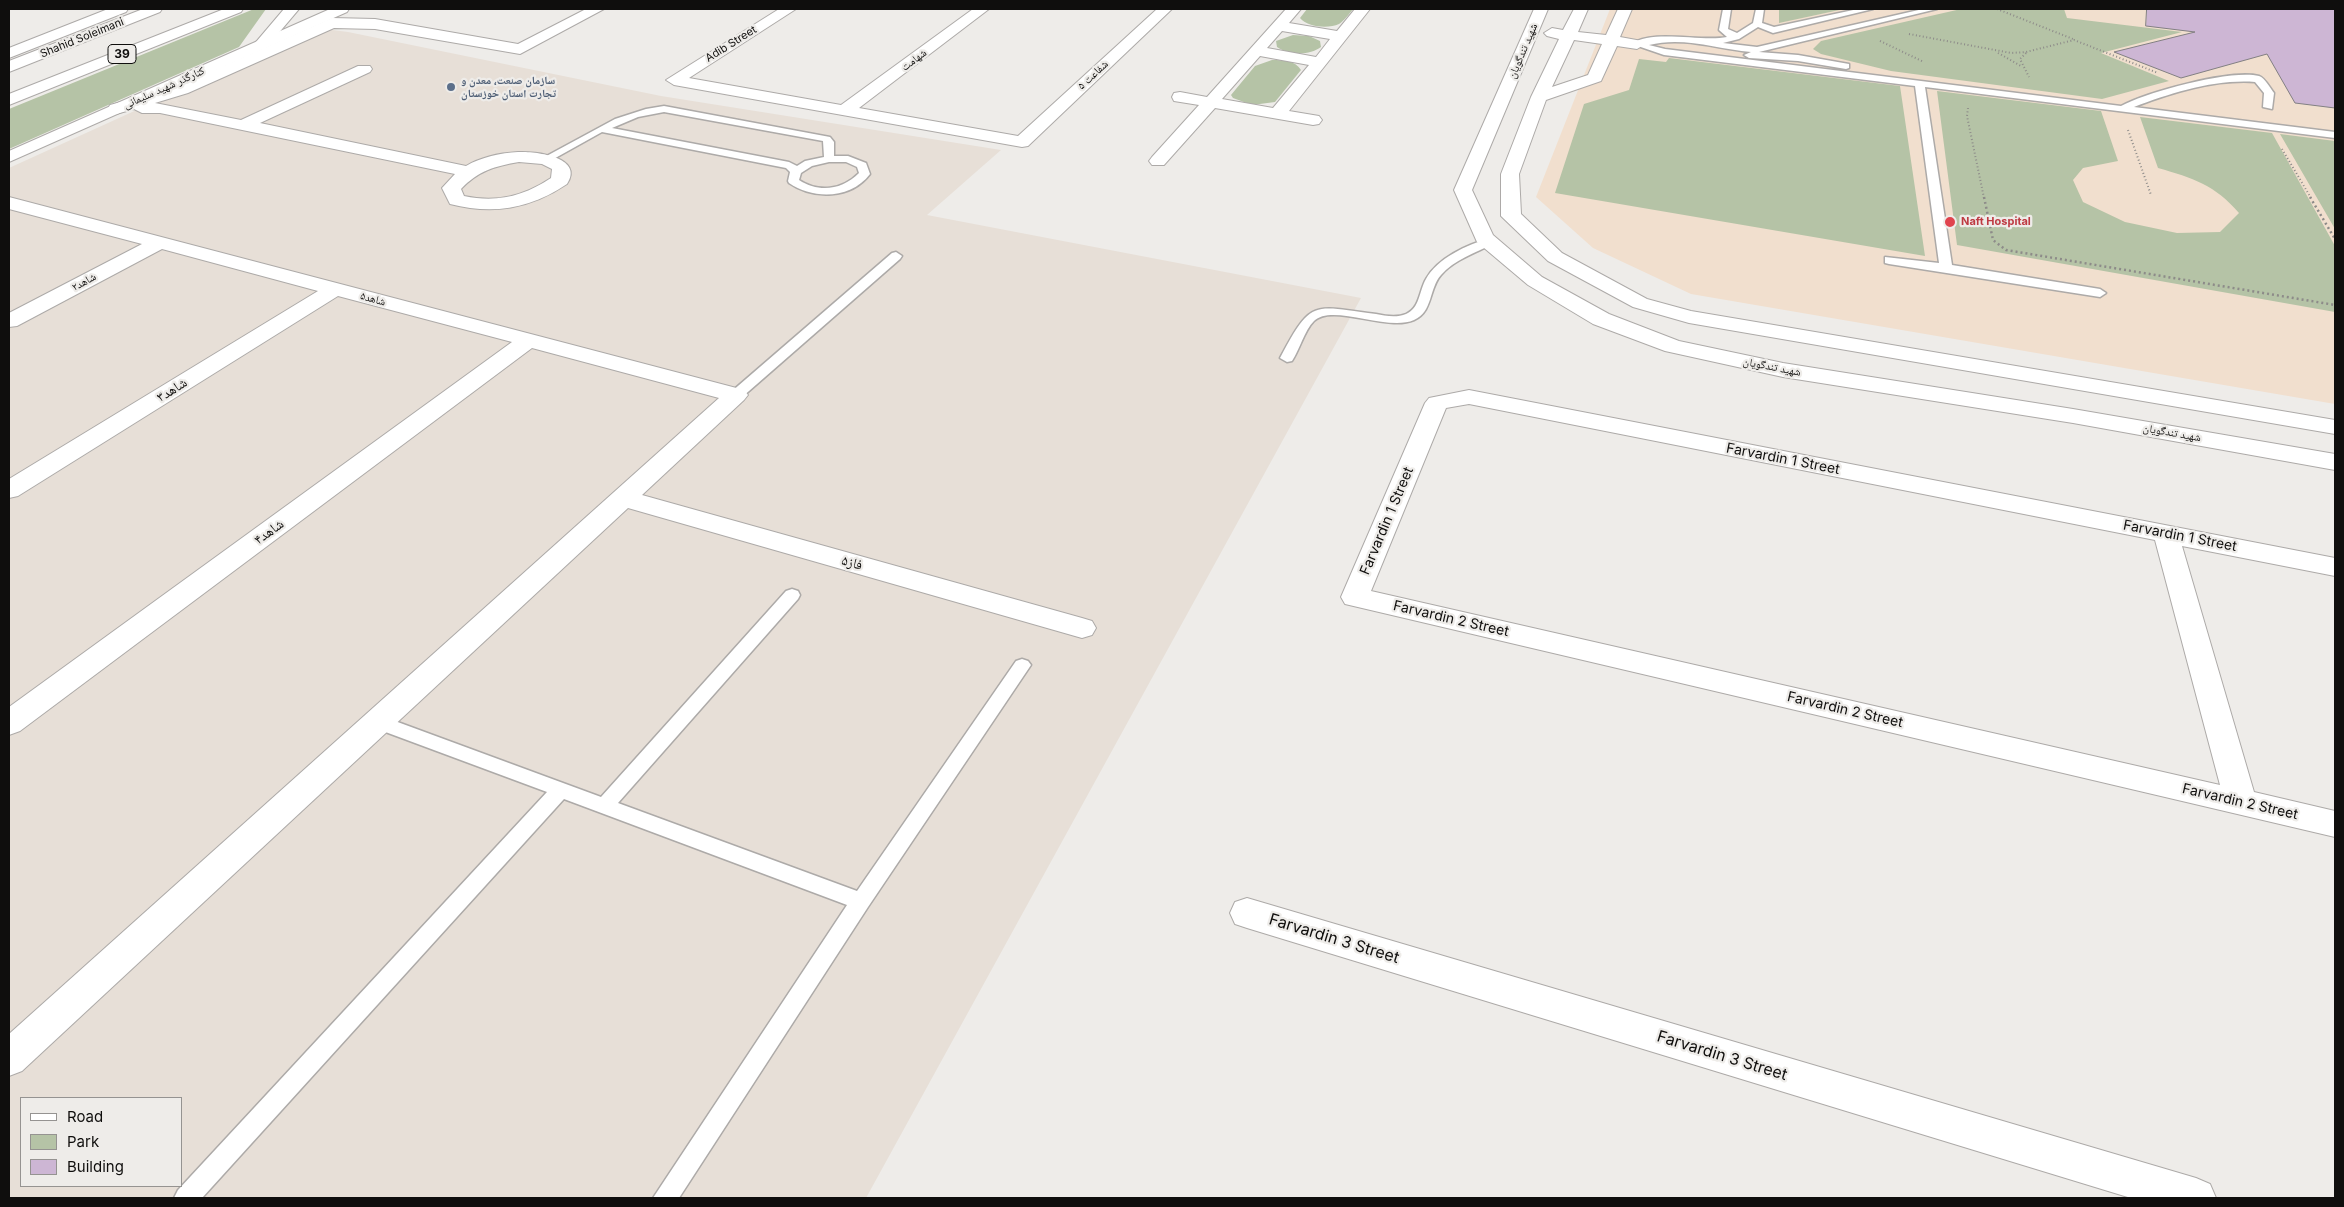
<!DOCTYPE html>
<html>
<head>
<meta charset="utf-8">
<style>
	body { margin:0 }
	#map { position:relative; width:2344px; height:1207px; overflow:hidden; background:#eeece9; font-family:Inter,sans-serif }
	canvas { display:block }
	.frame { position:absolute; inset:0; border:10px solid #0f0e0d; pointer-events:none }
	.legend { position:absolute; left:20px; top:1097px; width:162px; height:90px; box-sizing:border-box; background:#eeece9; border:1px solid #959391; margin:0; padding:6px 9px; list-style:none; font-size:15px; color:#0f0e0d }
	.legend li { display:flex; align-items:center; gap:10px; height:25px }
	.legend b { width:25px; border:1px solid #959391 }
</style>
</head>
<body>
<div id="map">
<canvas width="2344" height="1207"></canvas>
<div class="frame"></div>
<ul class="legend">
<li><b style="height:6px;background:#fff"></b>Road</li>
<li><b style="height:14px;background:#b5c3a6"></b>Park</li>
<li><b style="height:14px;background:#cdb6d4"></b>Building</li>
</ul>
</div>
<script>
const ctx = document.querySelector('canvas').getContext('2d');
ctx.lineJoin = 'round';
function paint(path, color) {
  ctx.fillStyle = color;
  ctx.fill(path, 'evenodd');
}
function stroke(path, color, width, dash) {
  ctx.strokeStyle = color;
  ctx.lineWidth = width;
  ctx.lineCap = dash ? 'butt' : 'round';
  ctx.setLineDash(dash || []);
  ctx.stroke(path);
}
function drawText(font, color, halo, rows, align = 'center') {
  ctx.font = font + ' Inter,"Noto Naskh Arabic",sans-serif';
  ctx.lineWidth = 4.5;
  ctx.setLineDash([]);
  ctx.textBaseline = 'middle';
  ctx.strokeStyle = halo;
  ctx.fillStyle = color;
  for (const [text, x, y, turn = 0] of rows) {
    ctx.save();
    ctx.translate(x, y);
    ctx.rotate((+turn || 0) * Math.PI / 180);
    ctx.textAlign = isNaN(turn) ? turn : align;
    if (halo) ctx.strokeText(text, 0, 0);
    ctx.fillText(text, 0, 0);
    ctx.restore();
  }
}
paint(new Path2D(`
	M317 28 348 32 661 96 1001 150 927 215 1361 298 866 1198H9V168ZM21 1098H181V1186H21Z`), '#e7dfd7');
paint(new Path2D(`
	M1610 9H2335V404L1691 294 1593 248 1536 197Z`), '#f1dfce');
paint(new Path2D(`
	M254 9H266L239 47 9 149V109Z
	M1307 9H1353C1349 14 1344 21 1339 24 1328 29 1307 27 1300 18Z
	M1779 9H1844L1779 23Z
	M1961 9H2064L2067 18 2182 32 2101 53 2169 81 2102 99 1891 71 1821 54 1813 49 1821 41Z
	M1293 35 1309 36 1320 41 1321 47C1309 56 1289 55 1277 47L1276 41Z
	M1669 58 1900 86 1925 256 1555 193 1584 104 1629 90 1639 59 1666 62Z
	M1272 60C1283 60 1295 60 1301 70L1275 102 1252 105 1233 98 1231 95 1255 66Z
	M1937 91 2101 111 2118 161 2083 168 2073 180 2083 202 2125 222 2177 233 2220 232 2239 213C2215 185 2193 178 2158 168L2140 117 2272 133 2335 246V312L1957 245Z
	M2280 134 2335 141V229Z`), '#b5c3a6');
const building = new Path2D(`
	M2147 9H2335V108L2295 103 2267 54 2181 78 2114 52 2195 32 2146 26Z`);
paint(building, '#cdb6d4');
stroke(building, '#828083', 1);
const service = new Path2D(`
	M1723 9H1731L1728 29 1737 33 1753 23 1756 9H1764L1762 23 1774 27 1858 9H1873L1773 33 1758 27 1739 39 1723 43 1757 47 1923 9H1937L1759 52 1798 55 1849 64V68L1846 69 1798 61 1749 58 1744 55 1751 52C1717 49 1683 36 1649 45L1665 49 2121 106C2147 92 2231 69 2259 76 2265 78 2270 88 2274 93L2272 109 2263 107 2264 93 2255 82C2215 79 2171 93 2134 107L2335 132V138L1925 87 1952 265 2100 289 2106 293 2100 297 1889 264 1885 263V257L1939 263 1915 86 1664 55 1632 44C1651 29 1702 42 1727 37L1719 30Z
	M664 106 830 137 834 142V156H848L866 163 870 174C851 199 814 200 789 183L788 181 790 172 786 168 602 132 550 161H542L541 159 615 119 646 109ZM664 112 823 141 824 157 805 161 797 166 789 162 612 128 638 117ZM829 162H846L857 167 859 173C842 190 819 193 799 180L801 173 812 166Z
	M1489 239 1493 240V244C1475 253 1454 260 1441 275 1429 288 1433 312 1414 320 1387 332 1332 303 1314 321 1304 331 1300 349 1292 361L1287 362 1280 358C1312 298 1312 306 1376 314 1385 316 1397 318 1406 314 1420 308 1419 291 1426 279 1437 259 1467 244 1489 239Z
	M896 252 902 256 900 259 741 398H731L729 395 731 392 892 253Z
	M792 589 798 591 800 595 798 599 618 803 857 891 1016 661 1022 659 1028 661 1031 665 868 907 679 1198H653L847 905 564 799 202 1198H174L178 1190 547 792 372 727 369 722 372 717 378 715 384 717 601 797 786 591Z`);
const minor = new Path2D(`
	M586 9H604L520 54 375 29 334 28 188 93 155 103 241 120 358 66H370L372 69 370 72 260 123 466 166C481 157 501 153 518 152 535 151 585 157 567 184 530 209 493 215 450 204L442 188 455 174 160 113H142L134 109 116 114 110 113 108 109 110 105 176 87 332 18 375 19 518 44ZM519 162 542 164 552 169 551 178C524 196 497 203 464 196L461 189C478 171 495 166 519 162Z
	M779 9H796L689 78 841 105 973 9H989L859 108 1018 136 1157 9H1172L1028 146 1022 147 674 85 666 80Z
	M1286 9H1301L1289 23 1337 31 1355 9H1370L1289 111 1319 116 1322 120 1319 124 1313 125 1215 108 1164 165H1152L1149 161 1152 157 1199 105 1174 101 1172 97 1174 93 1180 92 1207 97ZM1282 31 1330 39 1316 57 1267 48ZM1260 56 1309 65 1273 108 1222 99Z
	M9 197 744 390 748 395 744 400 642 495 1082 618 1092 621 1096 628 1092 635 1082 638 628 508 22 1071 9 1076V1034L719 398 532 348 20 731 9 735V707L512 342 338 296 18 496 9 498V479L318 291 162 249 17 326 9 327V313L142 244 9 209Z
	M1469 390 2335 558V576L2182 546 2254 792 2335 811V837L1345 604 1341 597 1425 403 1429 398ZM1469 404 2155 540 2220 785 1371 591 1446 408Z
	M1247 898 2196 1178 2210 1184 2216 1198H2131L1247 928 1235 924 1230 913 1235 902Z`);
const secondary = new Path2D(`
	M108 9H128L126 12 9 58V48Z
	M330 9H349L347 12 9 162V151Z
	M1534 9H1548L1472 190 1493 235 1542 277 1609 314 1679 341 1783 363 2073 409 2335 454V470L2073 423 1783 377 1665 351 1593 324 1528 285 1477 242 1454 190Z
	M1574 9H1588L1578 32 1606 35 1618 9H1632L1620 37 1642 41 1645 44 1637 49 1617 46 1601 81 1546 100 1519 174 1521 214 1562 253 1647 299 1691 311 2335 420V434L1689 323 1633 307 1548 261 1501 216V174L1531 97 1559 39 1547 36 1544 33 1552 28 1563 30ZM1574 40 1602 44 1588 75 1552 87Z`);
const trunk = new Path2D(`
	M143 9H162L160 12 9 72V61Z
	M224 9H243L241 12 9 105V94Z
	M284 9H299L266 48H256L253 45 256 42Z`);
stroke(service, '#adaaa8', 3);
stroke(minor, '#adaaa8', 2);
stroke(secondary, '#adaaa8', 2);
stroke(trunk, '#adaaa8', 2);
stroke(new Path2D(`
	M1997 9 2073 39
	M1909 34 2011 53 2026 52 2074 40 2158 73
	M1880 41 1924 62
	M1998 53 2021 66
	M2026 53 2020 59 2029 77
	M1968 108 1967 116 1984 198
	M2128 130 2151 195
	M2282 149 2311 198`), '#8d8b89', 2, [1, 2.5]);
stroke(new Path2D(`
	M1984 197 1993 240 2006 250 2335 305
	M2310 197 2335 239`), '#8d8b89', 2.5, [2, 3]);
paint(service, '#fff');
paint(minor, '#fff');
paint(secondary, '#fff');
paint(trunk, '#fff');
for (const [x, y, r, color] of [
	[451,87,5,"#5c6f8a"],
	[1950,222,6,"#e0444e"]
]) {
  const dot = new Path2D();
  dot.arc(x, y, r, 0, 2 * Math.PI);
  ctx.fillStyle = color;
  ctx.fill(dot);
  stroke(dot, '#eeece9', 2);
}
drawText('11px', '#0f0e0d', '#eeece9', [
	["Shahid Soleimani",82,38,-22],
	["Adib Street",731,44,-32],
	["شهید تندگویان",1523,51,-67],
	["شهامت",914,60,-37],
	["شفاعت ۵",1093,75,-43],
	["کنارگذر شهید سلیمانی",164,88,-24],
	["شاهد۲",84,282,-28],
	["شاهد۵",373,299,15],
	["شهید تندگویان",1772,367,11],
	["شهید تندگویان",2172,433,10]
]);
drawText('bold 11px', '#4e5e75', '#eeece9', [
	["سازمان صنعت، معدن و",461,81],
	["تجارت استان خوزستان",461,94]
], 'left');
drawText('bold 11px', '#be3a42', '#eeece9', [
	["Naft Hospital",1961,222]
], 'left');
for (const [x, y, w] of [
	[122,54,28]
]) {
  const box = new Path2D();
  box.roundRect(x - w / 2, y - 9.5, w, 19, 4);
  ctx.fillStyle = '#eeece9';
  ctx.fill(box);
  stroke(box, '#0f0e0d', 1);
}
drawText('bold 12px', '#0f0e0d', null, [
	["39",122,54]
]);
drawText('14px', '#0f0e0d', '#eeece9', [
	["شاهد۳",172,390,-32],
	["Farvardin 1 Street",1783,459,11],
	["Farvardin 1 Street",1387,521,-67],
	["شاهد۴",269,532,-36],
	["Farvardin 1 Street",2180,536,11],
	["فاز۵",852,563,16],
	["Farvardin 2 Street",1451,619,13],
	["Farvardin 2 Street",1845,710,13],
	["Farvardin 2 Street",2240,802,13]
]);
drawText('16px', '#0f0e0d', '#eeece9', [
	["Farvardin 3 Street",1334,939,17],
	["Farvardin 3 Street",1722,1056,17]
]);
</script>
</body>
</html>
